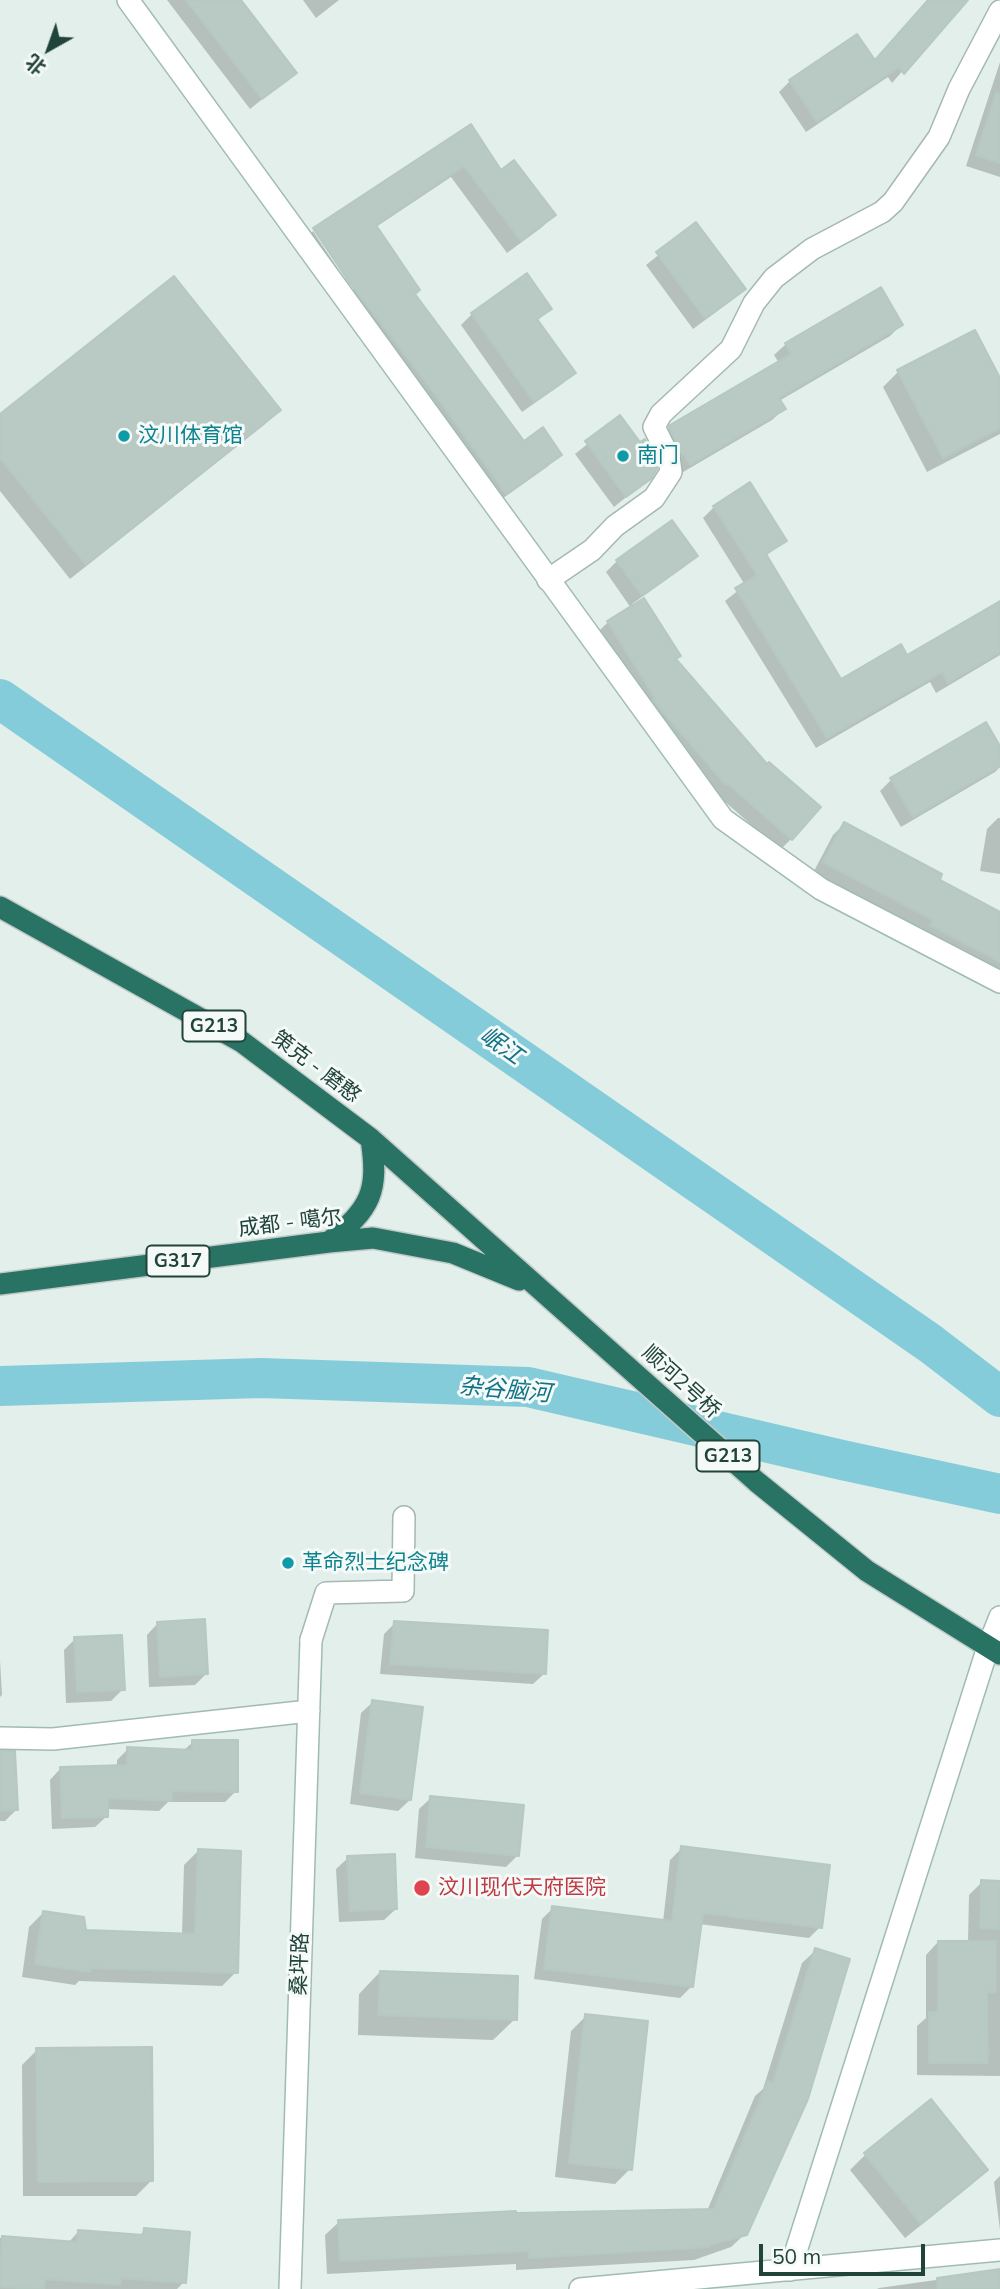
<!DOCTYPE html>
<html>
<head>
<meta charset="utf-8">
<style>
	body { margin:0 }
	#map { position:relative; width:1000px; height:2289px; overflow:hidden; background:#e3efea; font-family:Mulish,"Noto Sans SC",sans-serif }
	canvas { display:block }
	.north { position:absolute; left:14px; top:14px; width:70px; height:70px; -webkit-text-stroke:5px #f5faf8; paint-order:stroke; rotate:220deg; font-size:19px; font-weight:700; line-height:28px; text-align:center; color:#20433a }
	.north::after { content:''; display:block; margin:auto; width:24px; height:32px; background:#20433a; clip-path:polygon(50% 0,100% 100%,50% 72%,0 100%) }
	.scale { position:absolute; left:759px; top:2244px; width:166px; height:32px; box-sizing:border-box; border:4px solid #20433a; border-top:0; padding-left:9px; font-size:21px; line-height:24px; white-space:nowrap; color:#20433a; -webkit-text-stroke:5px #f5faf8; paint-order:stroke }
</style>
</head>
<body>
<div id="map">
<canvas width="1000" height="2289"></canvas>
<div class="north">北</div>
<div class="scale">50 m</div>
</div>
<script>
const ctx = document.querySelector('canvas').getContext('2d');
ctx.lineJoin = 'round';
function paint(path, color) {
  ctx.fillStyle = color;
  ctx.fill(path, 'evenodd');
}
function stroke(path, color, width, dash) {
  ctx.strokeStyle = color;
  ctx.lineWidth = width;
  ctx.lineCap = dash ? 'butt' : 'round';
  ctx.setLineDash(dash || []);
  ctx.stroke(path);
}
function drawText(font, color, halo, rows, align = 'center') {
  ctx.font = font + ' Mulish,"Noto Sans SC",sans-serif';
  ctx.lineWidth = 6;
  ctx.setLineDash([]);
  ctx.textBaseline = 'middle';
  ctx.strokeStyle = halo;
  ctx.fillStyle = color;
  for (const [text, x, y, turn = 0] of rows) {
    ctx.save();
    ctx.translate(x, y);
    ctx.rotate((+turn || 0) * Math.PI / 180);
    ctx.textAlign = isNaN(turn) ? turn : align;
    if (halo) ctx.strokeText(text, 0, 0);
    ctx.fillText(text, 0, 0);
    ctx.restore();
  }
}
paint(new Path2D(`
	M167 0H239L295 73 250 109Z
	M303 0H339L316 18Z
	M928 0H965L892 83 888 77 806 132 779 92 790 81 874 62Z
	M1000 62V177L966 166Z
	M470 126 501 172 554 215 541 228 507 253 451 177 376 227 413 295 524 443 560 454 547 467 492 506 302 243 313 231 352 290 355 288 317 230Z
	M696 225 743 289 732 300 693 329 646 265Z
	M550 309 537 321 573 373 562 384 522 412 461 325 472 314Z
	M901 325 890 336 779 401 784 409 772 420 678 475 659 438 671 426 779 363 774 355 786 344Z
	M974 332 1000 382V434L927 472 883 387 898 372Z
	M279 410 264 425 70 579 0 491V416Z
	M620 418 640 445 650 478 614 507 575 454Z
	M714 507 784 541 766 556 840 681 907 657 1000 603V655L936 693 930 682 816 748 725 601 745 585 703 518Z
	M695 556 684 567 632 604 674 660 791 839 780 850 715 793 597 633 608 622 631 608 606 572 617 561Z
	M1000 749V767L995 772 901 827 880 791 891 780Z
	M998 818H1000V874L980 871 987 829Z
	M844 824 937 880 1000 914V979L813 873 833 835Z
	M158 1623 206 1674 195 1685 149 1687 147 1635Z
	M395 1623 545 1673 533 1684 380 1674 384 1634Z
	M75 1639 123 1689 111 1701 66 1703 64 1650Z
	M0 1660 2 1695 0 1697Z
	M373 1702 410 1800 398 1811 350 1804 361 1713Z
	M193 1742 236 1791 225 1802H168L159 1811 106 1809 107 1816 95 1827 52 1829 50 1780 61 1768 117 1767V1760L128 1749 183 1751Z
	M0 1762 16 1810 5 1821H0Z
	M431 1798 518 1855 506 1867 415 1858 419 1809Z
	M682 1848 820 1927 809 1938 699 1924 692 1986 680 1998 534 1979 542 1919 553 1908 663 1922 670 1860Z
	M198 1851 236 1972 222 1986 79 1981 75 1985 22 1977 29 1927 43 1913 84 1932 182 1935 184 1865Z
	M348 1858 396 1909 384 1920 339 1922 336 1869Z
	M982 1882 1000 1883V2076L917 2075V2026L926 2018V1955L938 1942H968L969 1895Z
	M816 1950 745 2234 731 2247 694 2260 516 2270V2264L327 2274 325 2235 339 2222 515 2215 707 2211 755 2096 763 2089 802 1963Z
	M380 1972 515 2019 493 2040 358 2035 359 1994Z
	M586 2016 630 2169 615 2184 555 2177 571 2031Z
	M37 2050 151 2181 136 2196H23L22 2065Z
	M930 2102 986 2170 971 2185 905 2238 850 2170 865 2155Z
	M1000 2176V2230L994 2182Z
	M145 2230 184 2282 177 2289H0V2238L68 2243 79 2231 138 2237Z
	M1000 2271V2289H877L879 2288Z`), '#0003');
stroke(new Path2D(`
	M0 699 931 1344 1000 1397
	M0 1386 261 1378 528 1387 842 1460 1000 1494`), '#85ccda', 40);
const building = new Path2D(`
	M186 0H241L297 73 262 99Z
	M928 0H968L904 74 899 67 817 122 789 80 857 34 875 60Z
	M996 93 1000 94V163L976 155Z
	M471 124 501 170 514 160 556 215 521 241 464 166 376 225 420 290 415 294 524 441 543 427 562 455 506 494 429 386 349 282 313 228Z
	M696 222 746 289 705 319 656 252Z
	M527 273 552 309 537 319 576 373 534 402 471 313Z
	M174 276 281 410 86 565 0 458V414Z
	M881 287 903 325 779 398 786 409 690 465 684 454 682 456 669 427 670 425 791 354 785 343Z
	M975 330 1000 378V428L943 458 897 370Z
	M620 415 640 442 645 439 656 461 657 469 651 479 626 497 585 441Z
	M750 482 787 541 766 554 841 679 901 644 907 655 1000 601V652L948 683 942 672 827 738 735 588 757 575 713 506Z
	M672 520 698 556 642 596 616 560Z
	M644 598 681 656 676 659 767 764 769 762 821 807 792 840 727 783 726 785 653 700 655 698 607 621Z
	M986 722 1000 746V766L913 817 890 778Z
	M844 822 942 874 940 880 1000 912V962L930 925 933 920 823 862Z
	M205 1619 208 1674 160 1677 157 1622Z
	M394 1621 548 1630 546 1674 390 1664Z
	M122 1635 125 1690 77 1692 74 1637Z
	M372 1700 423 1707 411 1800 360 1793Z
	M192 1740H238V1792L172 1791V1801L108 1798V1817L62 1818 60 1767 127 1765V1747L192 1750Z
	M0 1751H15L18 1810 0 1811Z
	M430 1796 524 1805 519 1856 426 1847Z
	M681 1846 830 1865 822 1928 703 1913 693 1987 544 1969 552 1906 672 1921Z
	M198 1849 241 1851 238 1973 90 1968V1972L35 1964 43 1911 84 1917 86 1930 195 1934Z
	M395 1854 397 1909 350 1911 347 1856Z
	M981 1880 1000 1881V1929L980 1928Z
	M938 1941H996V1992H987L988 2063H929V2012H938Z
	M815 1948 850 1959 808 2099 747 2235 709 2245V2247L529 2258V2251L340 2261 338 2220 516 2211V2213L714 2209 768 2081 773 2083Z
	M380 1971 518 1976 517 2020 378 2015Z
	M585 2014 648 2021 632 2170 569 2163Z
	M152 2047 153 2181 38 2182 36 2048Z
	M931 2099 988 2170 921 2224 864 2153Z
	M144 2228 190 2232 186 2283 121 2278 120 2285 45 2279 44 2289 0 2287 2 2236 77 2242 78 2230 143 2235Z
	M1000 2269V2289H938L937 2278Z`);
paint(building, '#b8cac3');
stroke(building, '#b5c9c1', 2);
const street = new Path2D(`
	M548 580 592 550 615 526 654 498 671 472 669 457 654 427 661 414 731 349 754 303 774 278 812 249 882 212 893 202 939 137 959 89 1000 11
	M311 1640 326 1593 403 1591 404 1517`);
const secondary = new Path2D(`
	M128 0 723 819 821 889 1000 982
	M0 1738 53 1739 309 1711
	M790 2270 988 1647 1000 1617
	M290 2289 311 1640
	M580 2289 1000 2250`);
const highway = new Path2D(`
	M0 907 242 1042 371 1139 757 1482 867 1571 1000 1654
	M329 1242C371 1208 379 1192 371 1139
	M0 1284 329 1242 373 1238 453 1253 519 1280`);
stroke(street, '#a5b8b2', 24);
stroke(secondary, '#a0bcb2', 24);
stroke(highway, '#c1cac8', 24);
stroke(street, '#fff', 21);
stroke(secondary, '#fff', 21);
stroke(highway, '#287364', 21);
for (const [x, y, r, color] of [
	[124,436,7,"#0f9aa8"],
	[623,456,7,"#0f9aa8"],
	[288,1563,7,"#0f9aa8"],
	[422,1888,9,"#e0444e"]
]) {
  const dot = new Path2D();
  dot.arc(x, y, r, 0, 2 * Math.PI);
  ctx.fillStyle = color;
  ctx.fill(dot);
  stroke(dot, '#f5faf8', 2.5);
}
for (const [x, y, w] of [
	[214,1026,63],
	[178,1261,63],
	[728,1456,63]
]) {
  const box = new Path2D();
  box.roundRect(x - w / 2, y - 15.5, w, 31, 5);
  ctx.fillStyle = '#f5faf8';
  ctx.fill(box);
  stroke(box, '#20433a', 2);
}
drawText('bold 19px', '#20433a', null, [
	["G213",214,1026],
	["G317",178,1261],
	["G213",728,1456]
]);
drawText('21px', '#0d838f', '#f5faf8', [
	["汶川体育馆",138,436],
	["南门",637,456],
	["革命烈士纪念碑",302,1563]
], 'left');
drawText('21px', '#20433a', '#f5faf8', [
	["策克 - 磨憨",316,1067,37],
	["成都 - 噶尔",290,1223,-7],
	["顺河2号桥",681,1382,42],
	["桑坪路",300,1964,-88]
]);
drawText('21px', '#be3a42', '#f5faf8', [
	["汶川现代天府医院",438,1888]
], 'left');
drawText('italic 23px', '#127387', '#f5faf8', [
	["岷江",501,1046,35],
	["杂谷脑河",505,1390,5]
]);
</script>
</body>
</html>
